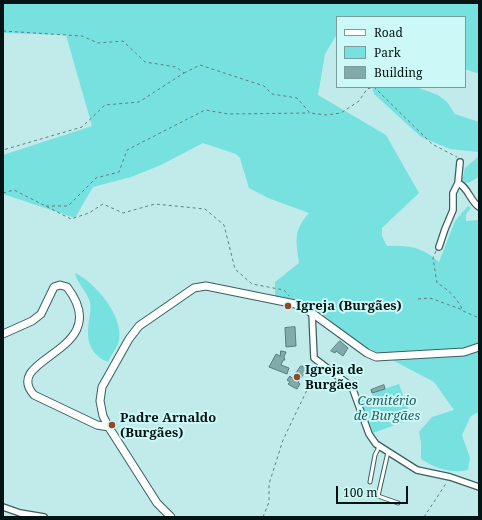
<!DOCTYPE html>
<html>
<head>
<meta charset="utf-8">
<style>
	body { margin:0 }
	#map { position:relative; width:482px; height:520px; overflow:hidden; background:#c0ebea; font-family:"Noto Serif",serif }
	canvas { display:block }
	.frame { position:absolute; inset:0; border:4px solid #041414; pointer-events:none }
	.legend { position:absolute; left:336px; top:16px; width:130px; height:72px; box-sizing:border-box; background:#ccf8f7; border:1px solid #7c9d9c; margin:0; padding:5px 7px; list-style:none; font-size:12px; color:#041414 }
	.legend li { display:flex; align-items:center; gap:8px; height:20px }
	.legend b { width:20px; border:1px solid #7c9d9c }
	.scale { position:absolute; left:336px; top:486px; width:72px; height:18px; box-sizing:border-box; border:2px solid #041414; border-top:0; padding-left:5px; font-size:12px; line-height:14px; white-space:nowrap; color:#041414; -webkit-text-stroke:3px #ccf8f7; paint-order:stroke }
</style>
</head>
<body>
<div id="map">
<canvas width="482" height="520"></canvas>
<div class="frame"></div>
<ul class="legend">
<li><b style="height:5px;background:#fff"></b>Road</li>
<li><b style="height:11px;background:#77e1e0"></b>Park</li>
<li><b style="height:11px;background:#81abaa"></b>Building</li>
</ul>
<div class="scale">100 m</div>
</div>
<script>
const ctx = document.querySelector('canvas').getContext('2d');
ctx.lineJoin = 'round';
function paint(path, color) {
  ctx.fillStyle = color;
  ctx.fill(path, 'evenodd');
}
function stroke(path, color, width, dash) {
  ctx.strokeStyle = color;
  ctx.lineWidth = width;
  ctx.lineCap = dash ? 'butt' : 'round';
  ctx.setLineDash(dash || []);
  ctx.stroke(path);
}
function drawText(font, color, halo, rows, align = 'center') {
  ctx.font = font + ' "Noto Serif",serif';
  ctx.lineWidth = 4;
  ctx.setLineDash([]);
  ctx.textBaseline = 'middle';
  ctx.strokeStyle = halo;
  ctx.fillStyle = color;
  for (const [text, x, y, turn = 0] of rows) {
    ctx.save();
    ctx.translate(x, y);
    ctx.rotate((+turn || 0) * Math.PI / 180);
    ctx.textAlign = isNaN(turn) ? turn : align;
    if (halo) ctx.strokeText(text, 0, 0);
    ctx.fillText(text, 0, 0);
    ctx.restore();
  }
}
paint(new Path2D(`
	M3 3H479V74L465 69V17H337V34L325 54 318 95 386 135 419 193 382 228V236L387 246C409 245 422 247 439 262L455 221 468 206 471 208 466 214V221L479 220V412L471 416 462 435 470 458 468 470C451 474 435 468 421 459V442L419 432 432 417 454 410 434 382 379 353C350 344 330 314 302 302 294 298 284 298 275 296V282L299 263C296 240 293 231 309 213L268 198 249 188 240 158 236 154 203 143 161 165 131 177 93 187 75 218 3 194V155L92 126 66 35 3 33Z
	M372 87H416L438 95 447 102 455 114 479 122V152L450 149 421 137 374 94Z
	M479 156V177L468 183 462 181 465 168Z
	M75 273C95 282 124 317 119 340 118 347 111 355 108 362 96 358 88 347 88 334 87 324 92 314 90 303 88 292 77 284 75 273Z
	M399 384 412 419 373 433 361 400 373 396 372 393Z`), '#77e1e0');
const building = new Path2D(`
	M295 327 296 346 286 347 285 328Z
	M340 341 348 348 343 356 336 351 335 353 331 351Z
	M281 351 286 352 284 357 285 360H283L281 365 289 368 287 374 269 367 276 354 280 356Z
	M301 366 307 367 306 371 298 382 300 384 297 389 293 387 288 384 290 382 287 380 290 376 292 378Z
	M384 385 385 389 372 393 371 390Z`);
paint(building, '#81abaa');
stroke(building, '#547d7c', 1);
const service = new Path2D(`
	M388 452 378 496 398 503
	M370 482 375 455 379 447
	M371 494 378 496`);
const minor = new Path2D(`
	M458 183 460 162
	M439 247 445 229 453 210V193L458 183C468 187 470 201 479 207
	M312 313 314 358 352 387 369 434 376 444 417 470 450 477 479 487
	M3 507 20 513 44 517`);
const tertiary = new Path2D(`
	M3 334 32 321 41 314 54 287 60 285 67 287C117 352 0 357 34 395L97 425 109 427
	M171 517 157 503 108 426 103 416 100 401 102 387 129 339 139 326 194 288 206 286 295 304 312 313 367 353 376 357 464 352 479 347`);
stroke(service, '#38605f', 5);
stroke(minor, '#38605f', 8);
stroke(tertiary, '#38605f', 9);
stroke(new Path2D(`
	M3 31 82 36 98 43 123 41 145 62 176 67 184 73 139 102 105 105 82 127 3 150
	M184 73 200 65 264 86 272 94 297 98 310 113 326 115 341 113 359 101 367 89 374 87 432 144 457 157
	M3 193 14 190 71 219 89 213 103 204 123 213 155 204 205 209 224 225 235 269 252 284 284 290 289 296
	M46 206H68L96 178 119 172 127 150 205 110 229 114 309 113
	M436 251 433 258 437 283C448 289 458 299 463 311L479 318
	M418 299 430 298 463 310
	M263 517 269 502V484L283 440 318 367
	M424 517 447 482`), '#617e7e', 1, [3, 3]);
stroke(service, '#fff', 3);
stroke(minor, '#fff', 5.5);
stroke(tertiary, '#fff', 7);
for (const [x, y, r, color] of [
	[288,306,4,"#914927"],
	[297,377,4,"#914927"],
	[112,425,4,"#914927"]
]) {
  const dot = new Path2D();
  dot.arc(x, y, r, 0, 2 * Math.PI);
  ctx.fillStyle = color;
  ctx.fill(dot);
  stroke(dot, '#ccf8f7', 1.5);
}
drawText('bold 13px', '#041414', '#ccf8f7', [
	["Igreja (Burgães)",296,306],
	["Igreja de",305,370],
	["Burgães",305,385],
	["Padre Arnaldo",120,418],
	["(Burgães)",120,433]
], 'left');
drawText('italic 13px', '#275f5f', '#ccf8f7', [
	["Cemitério",387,401],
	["de Burgães",387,416]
]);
</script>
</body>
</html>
